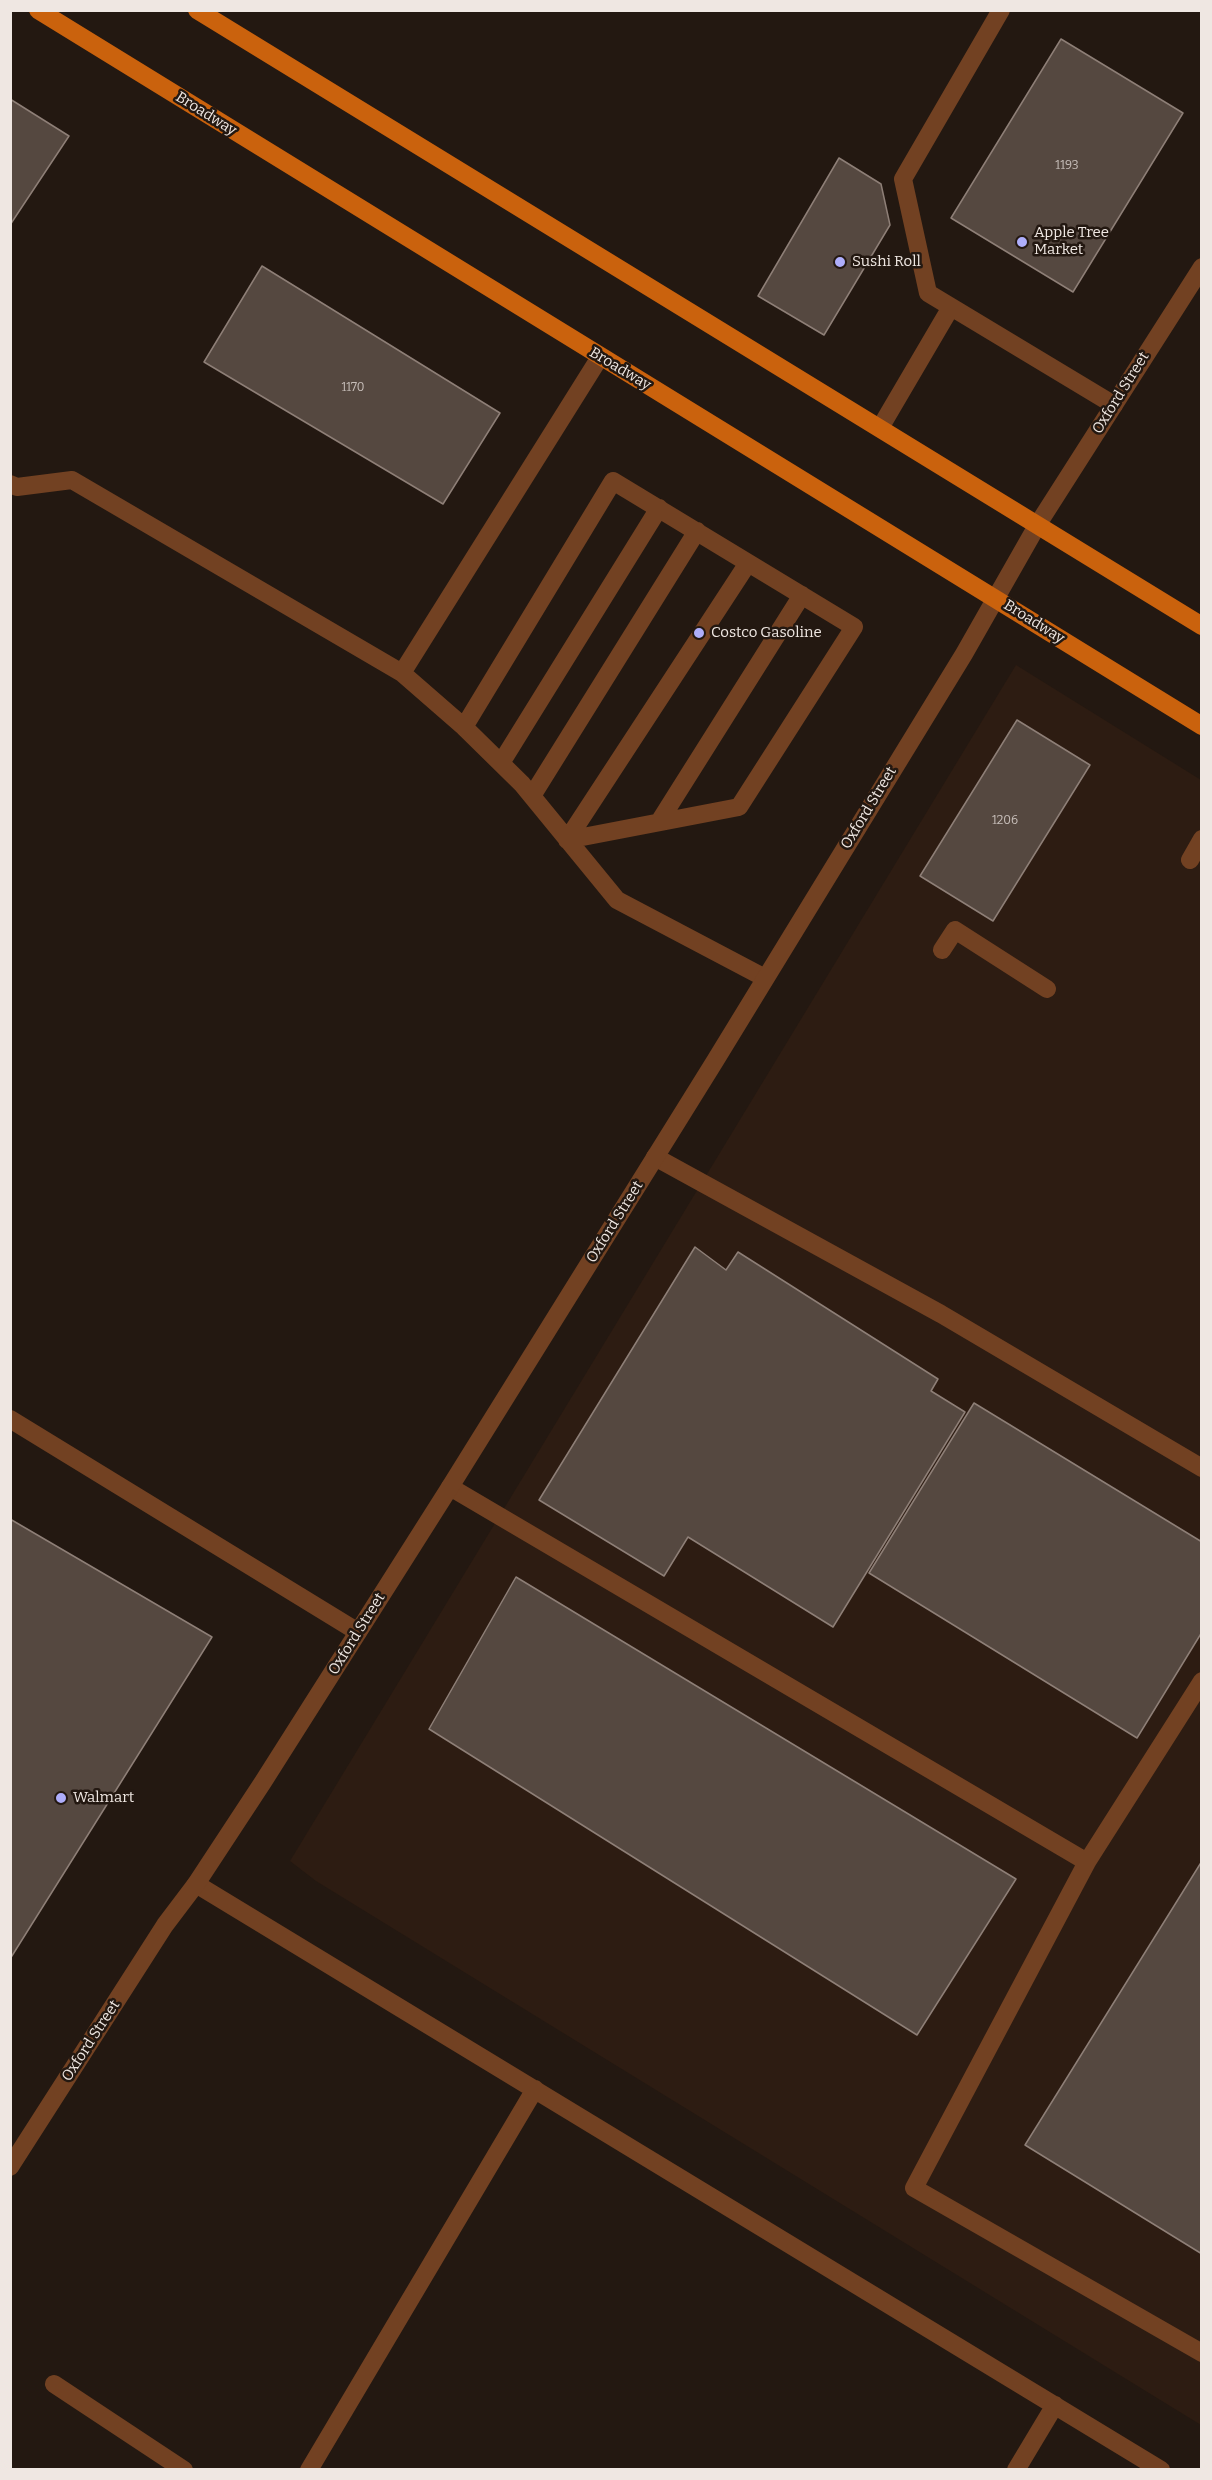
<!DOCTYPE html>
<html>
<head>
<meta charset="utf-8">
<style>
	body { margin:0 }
	#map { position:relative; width:1212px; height:2480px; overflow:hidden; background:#231811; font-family:Bitter,serif }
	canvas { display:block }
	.frame { position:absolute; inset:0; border:12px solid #efe7e2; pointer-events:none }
</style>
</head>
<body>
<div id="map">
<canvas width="1212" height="2480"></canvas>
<div class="frame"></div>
</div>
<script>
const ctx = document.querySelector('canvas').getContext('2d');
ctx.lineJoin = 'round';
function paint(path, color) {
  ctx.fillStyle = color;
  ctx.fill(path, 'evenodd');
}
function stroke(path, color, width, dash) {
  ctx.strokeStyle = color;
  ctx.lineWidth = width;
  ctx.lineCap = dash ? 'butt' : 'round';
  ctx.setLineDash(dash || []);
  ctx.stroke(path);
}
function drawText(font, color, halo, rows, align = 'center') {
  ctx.font = font + ' Bitter,serif';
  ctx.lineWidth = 5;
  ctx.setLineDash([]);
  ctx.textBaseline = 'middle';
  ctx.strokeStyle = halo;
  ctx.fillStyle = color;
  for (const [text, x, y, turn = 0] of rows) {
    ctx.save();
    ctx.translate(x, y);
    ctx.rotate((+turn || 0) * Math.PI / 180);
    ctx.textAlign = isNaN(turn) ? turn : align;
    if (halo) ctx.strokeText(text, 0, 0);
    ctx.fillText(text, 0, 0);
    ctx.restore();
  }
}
paint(new Path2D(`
	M1016 665 1201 780V2425L316 1881 290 1861Z`), '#2d1c12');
const building = new Path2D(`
	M1061 39 1183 113 1073 292 951 218Z
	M10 99 69 136 10 225Z
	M839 158 881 184 890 225 824 335 758 296Z
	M262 266 500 413 443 504 204 362Z
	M1017 720 1090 765 993 921 920 876Z
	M695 1247 726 1270 738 1252 938 1379 931 1391 965 1412 833 1627 688 1537 664 1576 539 1500Z
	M974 1403 1202 1542V1632L1137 1738 869 1573Z
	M10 1519 212 1637 10 1959Z
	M516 1577 1016 1879 917 2035 429 1729Z
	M1202 1861V2254L1025 2145Z`);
paint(building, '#554840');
stroke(building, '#8e7f77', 1.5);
stroke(new Path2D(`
	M1001 10 903 179 928 293 1114 405
	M880 428 951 307
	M10 484 17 487 72 480 402 673 464 727 522 784 617 900 765 978
	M402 673 600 357
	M464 727 613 481 854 627 739 807 567 840
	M501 763 659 508
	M532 796 697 531
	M659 822 802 595
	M567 840 748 563
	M1190 860 1202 839
	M942 950 955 930 1047 989
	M655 1157 941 1314 1202 1468
	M10 1419 358 1632
	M450 1487 1087 1862
	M1202 1681 1087 1862 914 2188 1202 2353
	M196 1884 1161 2470
	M54 2384 184 2470
	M309 2470 535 2089
	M1016 2470 1055 2405`), '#724122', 18);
stroke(new Path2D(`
	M10 2167 165 1925 196 1884 263 1782 450 1487 715 1061 964 654 1038 524 1202 267`), '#724122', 18);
stroke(new Path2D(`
	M38 10 1202 726
	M197 10 1202 626`), '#ca620d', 18);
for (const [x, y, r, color] of [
	[1022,242,6,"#aeaefb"],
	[840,262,6,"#aeaefb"],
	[699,633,6,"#aeaefb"],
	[61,1798,6,"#aeaefb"]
]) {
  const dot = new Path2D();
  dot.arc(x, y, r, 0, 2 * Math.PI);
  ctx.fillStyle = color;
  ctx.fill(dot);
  stroke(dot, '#231811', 2);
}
drawText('12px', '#c8bfba', null, [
	["1193",1067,166],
	["1170",353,388],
	["1206",1005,821]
]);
drawText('15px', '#efe7e2', '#231811', [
	["Broadway",206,114,32],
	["Broadway",620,369,31],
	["Oxford Street",1121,393,-58],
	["Broadway",1034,622,32],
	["Oxford Street",869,808,-59],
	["Oxford Street",615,1222,-58],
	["Oxford Street",357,1634,-58],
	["Oxford Street",91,2041,-57]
]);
drawText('15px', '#efe7e2', '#231811', [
	["Apple Tree",1034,233],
	["Market",1034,250],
	["Sushi Roll",852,262],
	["Costco Gasoline",711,633],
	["Walmart",73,1798]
], 'left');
</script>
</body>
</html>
